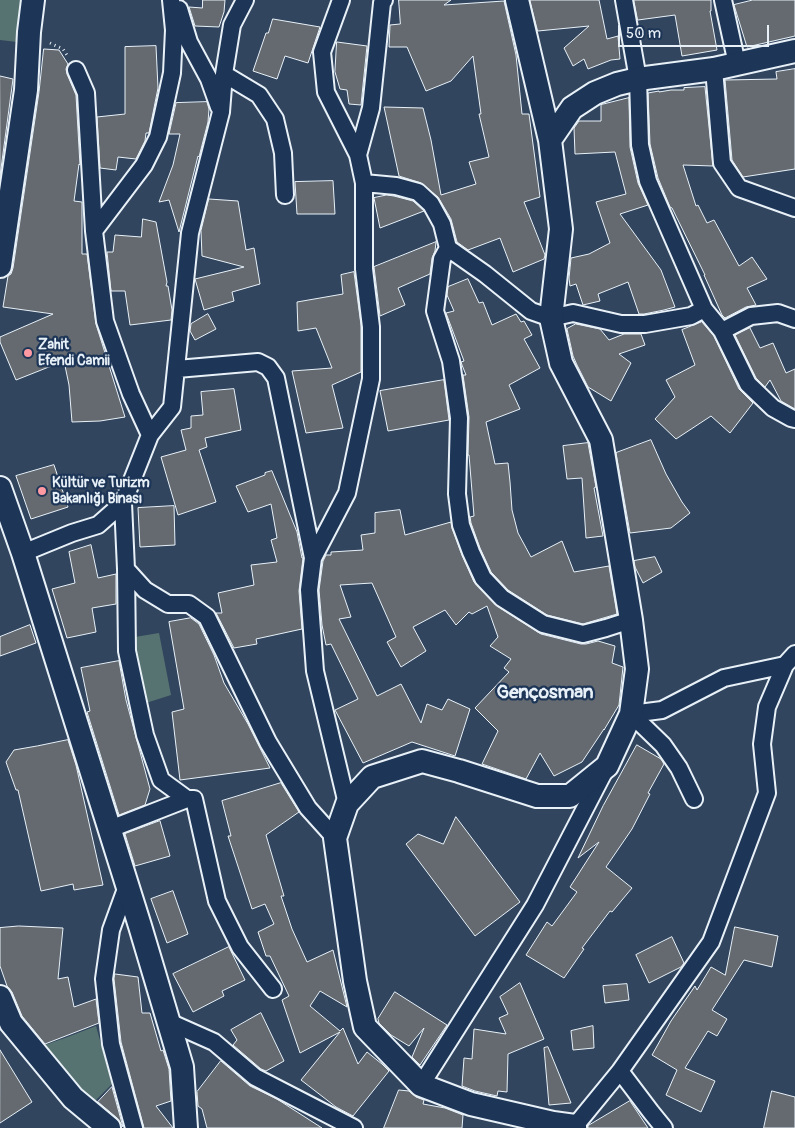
<!DOCTYPE html>
<html>
<head>
<meta charset="utf-8">
<style>
	body { margin:0 }
	#map { position:relative; width:795px; height:1128px; overflow:hidden; background:#32455e; font-family:Pangolin,sans-serif }
	canvas { display:block }
	.scale { position:absolute; left:618px; top:25px; width:151px; height:22px; box-sizing:border-box; border:2px solid #e8f1f8; border-top:0; padding-left:6px; font-size:15px; line-height:18px; white-space:nowrap; color:#e8f1f8; -webkit-text-stroke:4px #1d3557; paint-order:stroke }
</style>
</head>
<body>
<div id="map">
<canvas width="795" height="1128"></canvas>
<div class="scale">50 m</div>
</div>
<script>
const ctx = document.querySelector('canvas').getContext('2d');
ctx.lineJoin = 'round';
function paint(path, color) {
  ctx.fillStyle = color;
  ctx.fill(path, 'evenodd');
}
function stroke(path, color, width, dash) {
  ctx.strokeStyle = color;
  ctx.lineWidth = width;
  ctx.lineCap = dash ? 'butt' : 'round';
  ctx.setLineDash(dash || []);
  ctx.stroke(path);
}
function drawText(font, color, halo, rows, align = 'center') {
  ctx.font = font + ' Pangolin,sans-serif';
  ctx.lineWidth = 4.5;
  ctx.setLineDash([]);
  ctx.textBaseline = 'middle';
  ctx.strokeStyle = halo;
  ctx.fillStyle = color;
  for (const [text, x, y, turn = 0] of rows) {
    ctx.save();
    ctx.translate(x, y);
    ctx.rotate((+turn || 0) * Math.PI / 180);
    ctx.textAlign = isNaN(turn) ? turn : align;
    if (halo) ctx.strokeText(text, 0, 0);
    ctx.fillText(text, 0, 0);
    ctx.restore();
  }
}
paint(new Path2D(`
	M0 0H21L17 42 0 40Z
	M159 633 171 695 146 703 138 669 135 637Z
	M96 1026 112 1084 94 1102 71 1083 42 1046 65 1038Z`), '#577371');
const building = new Path2D(`
	M203 0H225L224 12 219 27 195 26 189 7 202 8Z
	M399 0H451L444 5 504 1 516 55 522 114H529L540 197 524 202 545 255 544 259 513 272 500 238 468 250 457 242 451 219 438 197 421 183 399 176 384 107 423 108 431 140 441 195 476 184 469 162 489 157 479 114H481L473 56 451 81 426 91 407 47H389L390 25 400 24Z
	M530 0H599L607 39 618 36 620 59 611 60 588 69 584 59 573 66 564 48 589 26 538 31Z
	M634 0H711V11H710L717 50 682 56 675 15 638 20Z
	M753 0H795V36L747 47 734 5Z
	M273 19 320 27 308 63 285 56 277 79 253 71 266 33H268Z
	M337 42 367 46 361 105 349 104 347 90 340 89 335 72Z
	M156 46 158 88 149 133H146L145 141 136 159 118 157 116 170 100 168 97 117 125 114V47Z
	M44 49 59 50 68 64 66 69 67 74 76 95 80 165 79 164 74 201 82 202V254H87L96 324 125 417 100 421 72 422 69 385 64 361 16 380 0 342V337L53 314 3 307 8 276 11 274 13 268 39 92Z
	M795 69V169L743 177 732 160 725 80 777 79 776 72Z
	M0 76 13 79 0 176Z
	M705 87 713 166 683 165 696 206 698 205 707 223 714 220 739 266 752 257 767 279 747 288 756 305 746 307 725 318 722 315 704 275H705L672 208 670 207 658 178 650 144 648 93 659 91V92L671 90H684V88Z
	M629 98 630 147 638 183 648 205 620 214 661 270 675 307 664 310 644 314H639L628 282 598 294 600 301 583 305 576 284 570 286 569 278 571 258 589 254 610 243 596 202 626 194 615 152 575 154 574 128 579 121H601V105Z
	M207 102 209 109 208 122 199 157 198 156 179 232 169 200 159 202 173 165 180 134H169L176 103Z
	M333 181 335 214H297L295 182Z
	M387 195 394 196 413 201 424 211 380 228 374 198Z
	M209 199 238 201 246 250 254 248 260 284 232 292 234 301 204 310 195 279 244 267 202 256 201 231Z
	M143 219 156 222 167 282 166 286H168L172 310 171 320 130 325 125 291H111L107 252H113L115 235 141 237Z
	M436 242 435 251 432 258 430 274 398 288 405 305 380 316 374 267Z
	M354 272 361 325V372L332 385 343 428 306 433 292 371 332 368 316 328 298 331 297 302 343 294 341 275Z
	M468 279 479 303 483 302 492 325 516 314 521 322 524 321 532 335 524 339 540 368 509 385 520 409 486 422 495 464 508 463 510 482 512 510 518 533 531 557 562 541 574 572 609 566 617 614 583 624 547 615 508 590 491 572 480 548 471 523 470 517 474 516 469 455H468L469 417 463 375H466L462 365 461 362 464 361 446 313 454 311 447 295 448 287Z
	M208 314 216 329 195 340 190 331 191 324Z
	M702 322 714 336 739 389 753 403 730 433 711 416 676 439 655 419 675 397 666 380 695 365 682 330Z
	M576 324 600 329 609 340 624 334H641L645 345 619 354 631 363 611 401 588 387 577 365 573 356 567 329Z
	M750 328 760 348 773 343 786 373 795 369V409L781 401 770 380 765 387 756 378 735 335Z
	M444 380 449 420 388 431 380 391Z
	M234 389 241 430 205 438 207 447 199 450 216 502 178 515 161 457 186 450 181 430 191 428V416L203 415 201 392Z
	M651 440 666 474 682 502 690 513 671 528 630 533 616 453Z
	M588 443 596 487 594 488 603 536 586 538 582 478 567 479 563 446Z
	M54 465 68 507 31 519 16 476Z
	M272 471 297 532 302 558H303L299 591 302 629 256 639 257 644 234 648 216 613H222L218 593 254 585 251 565 277 562 271 540 277 538 271 504 248 512 236 486 265 475V473Z
	M174 506 175 545 140 547 138 508Z
	M400 510 405 535 451 522 452 528 462 555 474 582 497 606 541 634 581 644H586L598 641 615 646 612 663 623 667 619 705 604 730V729L582 762 554 776 540 753 526 779 482 764 498 731 475 708 509 672 504 668 511 659 490 646 498 637 487 606 472 614 469 612 456 625 445 610 413 627 426 651 401 667 387 642 396 637 372 583 340 585 351 617 339 619 377 696 401 684 421 723 427 704 442 710 448 699 470 709 455 756 412 742 363 763 335 710 358 699 331 644 326 645 322 625 319 590 323 561 326 555H331V552L363 550 361 535 375 533V513Z
	M91 545 98 578 116 574V604L92 608 96 632 67 638 52 589 75 583 69 552Z
	M655 557 662 572 643 583 635 567 634 561Z
	M191 618 199 624 214 655 224 683 248 724 270 768 180 780 172 712 184 709 169 622Z
	M30 625 36 643 0 656V637Z
	M119 661 126 700 150 789 145 805 119 815 87 712 90 711 81 668Z
	M68 740 76 765 103 885 74 890 73 884 41 891 18 790H16L6 762 14 750 37 746Z
	M637 745 661 759 664 764 648 793 650 794 632 829 606 867 632 888 612 912 610 911 582 948 584 949 564 978 526 955 547 922 552 926 577 892 570 887 599 842 578 858 603 806Z
	M281 783 299 812 266 835 284 896H281L292 929 307 962 333 950 347 1007 320 991 310 1006 340 1031 343 1028 358 1064 367 1052 382 1064 389 1071 353 1116 336 1107 301 1080 340 1032 300 1053 282 1000 289 996 270 956H266L258 932 274 924 265 904 252 909 228 836H231L222 801Z
	M456 817 520 902 475 936 406 844 418 834 443 844Z
	M160 821 170 856 135 866 125 834Z
	M173 891 188 934 167 943 151 899Z
	M19 926 63 928 58 979 68 977 74 1007 96 999 99 1023 45 1044 22 1016 12 992 7 986 0 966V928Z
	M735 927 778 936 772 967 744 960 712 1010 727 1019 717 1036 708 1031 685 1068 715 1081 701 1112 666 1095 677 1070 652 1055 671 1021 695 986 697 990 711 967 725 975Z
	M672 937 684 963 681 967 649 983 636 955Z
	M229 947 245 980 222 991 224 996 193 1012 173 974Z
	M115 974 138 977 142 1013H150L161 1051 163 1050 169 1069 171 1101 156 1106 173 1128H144L121 1042 114 979Z
	M520 983 544 1039 508 1054 507 1092 498 1091 497 1096 475 1091 462 1086 464 1058 472 1059 474 1029 506 1034 499 1018 508 1014 500 997Z
	M627 984 629 1000 605 1003 603 986Z
	M395 992 447 1025 420 1065 412 1057 424 1028 409 1046 391 1035 379 1023 378 1019Z
	M261 1013 284 1061 266 1071 261 1069 233 1045 237 1040 231 1030Z
	M593 1026 594 1048 573 1050 571 1031Z
	M548 1047 571 1103 549 1105 544 1048Z
	M0 1050 32 1102 0 1123Z
	M221 1061 250 1086 277 1099 322 1128H207L202 1109 198 1106 197 1092Z
	M112 1087 123 1127 117 1118 98 1102Z
	M399 1090 409 1091 416 1097 424 1100 423 1104 445 1108 463 1115 462 1128H384Z
	M772 1091 795 1097V1128H764Z
	M630 1101 648 1128H588V1126Z`);
paint(building, '#646a70');
stroke(building, '#e8f1f8', 1);
const street = new Path2D(`
	M341 0 322 52 326 92 358 155
	M624 0 638 79 640 145 648 181 704 309 722 331 748 384 773 408 791 418 795 419
	M723 0 737 64
	M179 9 189 42 209 79 219 107
	M714 69 722 163 739 188 795 208
	M76 70 86 93 94 231 105 321 131 394 150 435
	M224 74 259 95 275 119 283 153 285 195
	M364 183 396 186 418 192 431 204 442 224 448 248 485 274 531 311 551 318 573 313 621 324H645L691 316 704 309
	M94 231 144 165 158 137 172 73 174 30 171 0
	M448 248 442 259 435 311 451 361 459 418 457 494 461 525 471 552 483 578 502 598 543 624 583 634 606 628 631 620
	M722 331 751 316 778 313 795 319
	M177 369 258 362 268 367 276 378 313 558
	M123 503 126 569 145 590 168 604H189L207 617 268 742 308 808 335 838
	M23 553 72 533 98 525 123 503 150 435 172 407 190 233 221 112 224 74 232 25 245 0
	M126 569 127 651 145 735 161 780 187 799H194L217 901 240 947 273 989
	M631 714 662 710 724 678 785 665
	M631 714 663 745 679 768 694 799
	M347 804 315 671 309 590 313 558 347 493 371 379V327L364 269V183L358 155 371 108 382 3 384 0
	M110 829 187 799
	M127 886 111 930 104 979 111 1044 134 1128
	M169 1022 214 1042 255 1077 354 1128
	M620 1071 651 1112 664 1128
	M421 1085 535 905 604 772
	M575 1126 620 1071 711 942 767 793 762 744 767 707 785 665 795 654`);
const secondary = new Path2D(`
	M517 0 550 140
	M0 266 26 90 29 32 33 0
	M0 488 23 553 140 926 182 1067 186 1128
	M0 997 11 1023 73 1098 109 1128
	M575 1128V1126L553 1123 471 1104 421 1085 365 1027 355 981 335 838 347 804 372 777 422 761 459 771 537 796H570L607 766 631 714 637 669 631 620 601 440 561 363 551 318 561 229 550 140 572 108 595 93 617 84 638 79 714 69 795 51`);
stroke(street, '#e8f1f8', 20);
stroke(secondary, '#e8f1f8', 26);
stroke(new Path2D(`
	M50 43 63 49 67 55`), '#e8f1f8', 3, [1, 4]);
stroke(street, '#1d3557', 16);
stroke(secondary, '#1d3557', 22);
for (const [x, y, r, color] of [
	[28,353,5,"#ff9aa2"],
	[42,491,5,"#ff9aa2"]
]) {
  const dot = new Path2D();
  dot.arc(x, y, r, 0, 2 * Math.PI);
  ctx.fillStyle = color;
  ctx.fill(dot);
  stroke(dot, '#1d3557', 2);
}
drawText('bold 14px', '#e8f1f8', '#1d3557', [
	["Zahit",38,345],
	["Efendi Camii",38,361],
	["Kültür ve Turizm",52,483],
	["Bakanlığı Binası",52,499]
], 'left');
drawText('bold 19px', '#e8f1f8', '#1d3557', [
	["Gençosman",545,693]
]);
</script>
</body>
</html>
